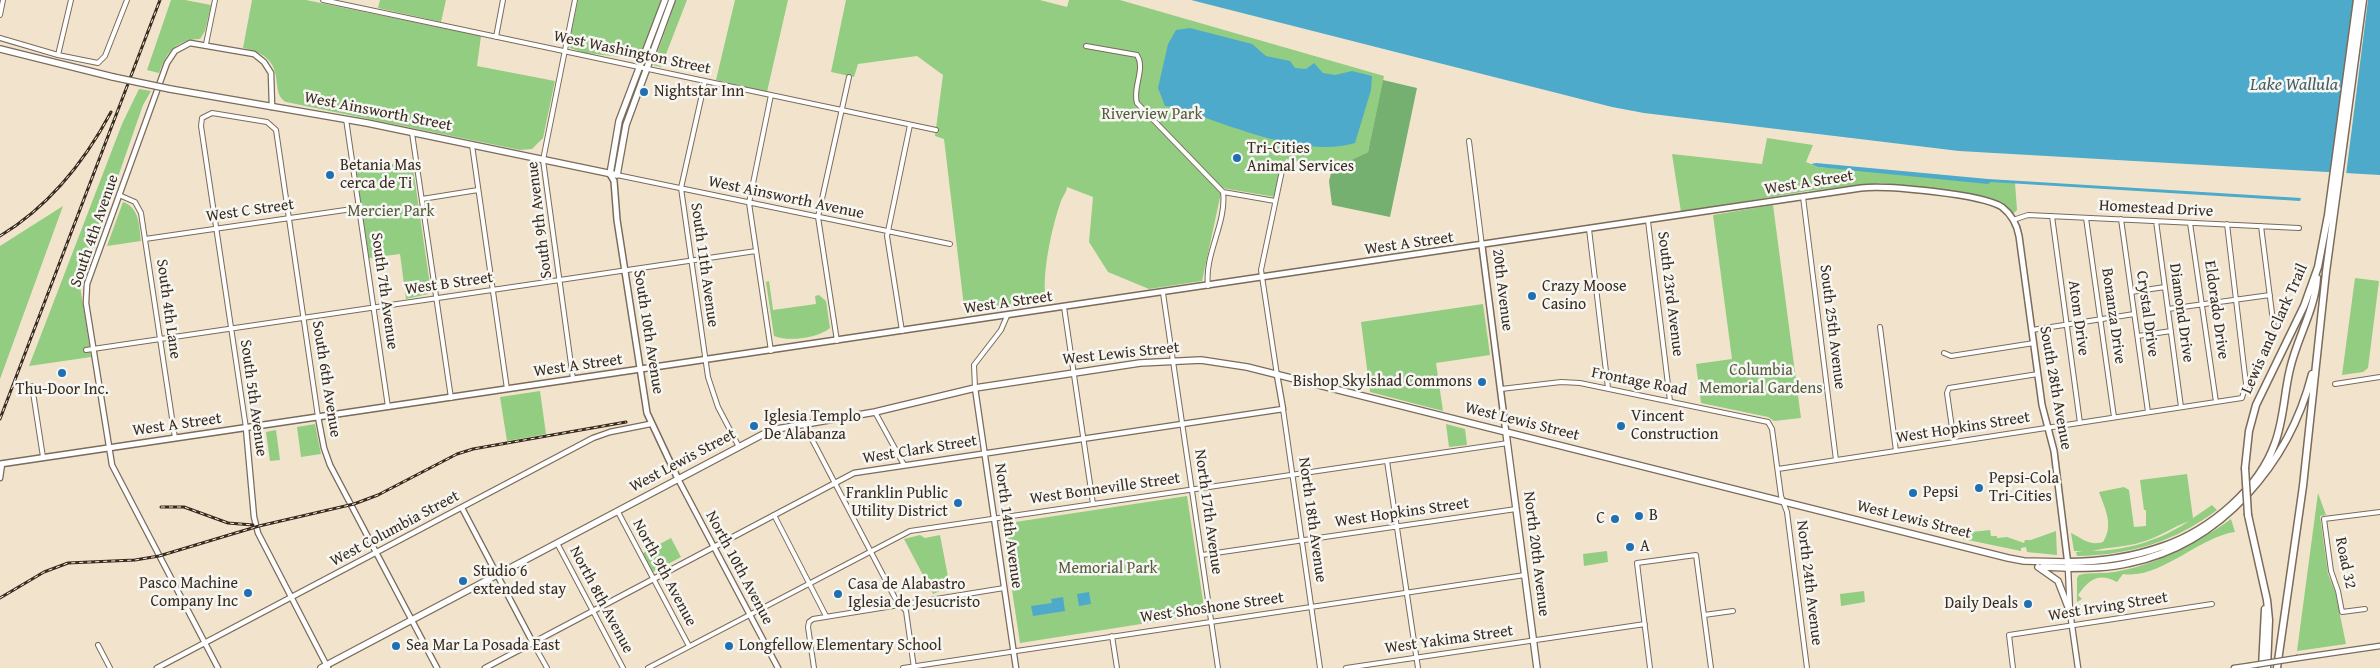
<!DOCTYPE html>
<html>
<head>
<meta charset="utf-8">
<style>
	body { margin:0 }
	canvas { display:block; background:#f2e4cc }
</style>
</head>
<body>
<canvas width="2380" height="668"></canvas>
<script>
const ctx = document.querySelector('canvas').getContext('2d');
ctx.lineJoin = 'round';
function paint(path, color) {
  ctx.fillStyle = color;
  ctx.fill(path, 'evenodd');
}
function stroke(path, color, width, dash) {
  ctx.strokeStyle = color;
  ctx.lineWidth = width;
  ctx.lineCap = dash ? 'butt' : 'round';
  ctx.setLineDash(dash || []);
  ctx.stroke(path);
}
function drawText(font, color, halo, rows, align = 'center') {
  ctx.font = font + ' "Gentium Book Plus",serif';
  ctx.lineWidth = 5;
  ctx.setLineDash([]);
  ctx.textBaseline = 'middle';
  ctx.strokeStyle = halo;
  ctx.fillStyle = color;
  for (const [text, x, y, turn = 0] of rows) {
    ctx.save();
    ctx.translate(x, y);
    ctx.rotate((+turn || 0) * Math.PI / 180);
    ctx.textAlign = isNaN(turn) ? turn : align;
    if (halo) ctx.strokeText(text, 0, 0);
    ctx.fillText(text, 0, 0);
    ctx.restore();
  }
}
paint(new Path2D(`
	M171 0H185L211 5 205 31 200 39C176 40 167 51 159 73L147 70Z
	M252 0H306L481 36 477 66 555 81 543 138 532 149 520 150 286 102C267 92 292 58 243 48Z
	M380 0H446L441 22 378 8Z
	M578 0H661L639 59 585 53 570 48 569 44Z
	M676 0H687L661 67 653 65Z
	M735 0H788L767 92 716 80Z
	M846 0H1040L1067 7 1069 0H1120L1384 76 1368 152 1332 169 1286 159 1275 197 1222 188 1202 281 1149 289 1108 272 1089 242 1093 197 1067 187C1067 191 1063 196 1061 201 1052 226 1041 276 1046 302L965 315 944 139 935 136 943 75 917 56 858 64 854 77 831 72Z
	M139 89 151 91 143 105 80 286 91 357 29 366 122 124Z
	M1767 138 1813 145 1806 162 1818 167 2015 183 2017 210 2013 214 2003 204 1990 198 1882 183 1808 191 1681 212 1672 154 1762 164Z
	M412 161 431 292 428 294 406 299 400 254 369 258 356 170Z
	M123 202C140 208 139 226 141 241L107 246Z
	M1773 205 1801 418 1774 421 1768 417 1701 403 1696 364 1732 359 1713 215Z
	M63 206 0 379V246Z
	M2355 278 2379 281 2368 368 2363 372 2342 375Z
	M769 281 773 310 816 304 815 296 819 295 826 301 830 328C818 338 789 342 774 336L766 282Z
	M1483 304 1490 355 1436 363 1443 411 1370 392 1361 322Z
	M540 391 546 434 507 441 500 397Z
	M315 424 321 454 301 457 297 427Z
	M1446 424 1465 429 1467 445 1449 447Z
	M276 430 280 460 270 461 266 432Z
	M2187 474 2193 518 2212 505 2217 510C2175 542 2129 555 2077 556L2076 552 2083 551H2074L2071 533C2083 539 2090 546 2103 542 2114 525 2105 509 2099 492L2124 487 2129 490 2134 527 2146 526V510H2144L2140 480ZM2189 521C2161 540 2126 551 2092 551 2108 547 2126 547 2142 542 2159 537 2173 527 2189 521Z
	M2318 493 2326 515 2320 516 2328 574 2335 591 2346 644 2297 651Z
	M1187 496 1205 614 1020 643 1002 524Z
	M2231 519 2235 532C2201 536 2159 580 2123 574L2117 582C2098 572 2089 580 2078 595L2082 599 2077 602V578L2079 575C2090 572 2102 574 2114 572 2156 565 2196 544 2231 519Z
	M1990 530 1991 536H1997V538L2007 537 2024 543 2025 540H2031L2056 531 2057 555 2027 552 2026 547 2021 548V551L1963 539V533Z
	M920 535 925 538 940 535 950 587 933 594 904 539Z
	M671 538 681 557 653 572 643 553Z
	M1607 551 1608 562 1584 566 1583 554Z
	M1864 591 1865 602 1841 606 1840 594Z`), '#92cd82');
paint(new Path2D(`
	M1383 80 1417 88 1390 217 1332 205 1329 181 1332 169 1368 152Z`), '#75b070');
paint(new Path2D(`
	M1191 0H2380V175L1959 151 1644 113 1612 107Z
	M1190 28 1252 44 1266 56 1290 61 1295 68 1306 69 1314 63 1323 73 1335 75 1352 71 1372 76 1371 90 1355 143C1305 159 1226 124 1178 108L1165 106 1158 88 1168 44 1176 30Z
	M1816 163 1988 179 2301 198 2300 201 1991 182 1988 184 1818 167 1811 164Z
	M1089 592 1091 604 1079 606 1077 594Z
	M1063 597 1065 611 1033 616 1031 606 1052 603 1051 599Z`), '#4daacb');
paint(new Path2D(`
	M2353 0H2368L2346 175 2330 174Z`), '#f2e4cc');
const minor = new Path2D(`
	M323 0 936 130
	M0 15 3 0
	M496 37 503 0
	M0 38 58 55 98 63 105 56 127 0
	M206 44 215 0
	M1086 46 1137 55C1146 69 1132 88 1137 103L1223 192C1227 223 1204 254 1208 286
	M58 55 71 0
	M705 81 681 188 708 377 718 407 739 447
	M346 119 388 407
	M412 133 451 398
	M1469 141 1482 246
	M472 145 507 389
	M617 175 950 244
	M1223 192 1275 201
	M119 195 135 202 141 213 175 438
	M1803 197 1836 460
	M422 199 478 190
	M2052 216 2080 423
	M2086 218 2114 417
	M2121 219 2148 412
	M2013 220 2028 215 2299 228
	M1648 221 1670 401
	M2156 221 2181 407
	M2190 223 2216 402
	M2261 226 2274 329
	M1589 229 1608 388
	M145 239 359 208
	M2131 292 2165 287
	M1163 293 1218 668
	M1064 307 1093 504
	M2168 309 2270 295
	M1880 327 1896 451
	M2032 330 2134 314
	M902 331 887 236 910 125
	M2138 336 2171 331
	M837 341 818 217 849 77
	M86 350 756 251
	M771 351 749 203 771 95
	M1944 353 1951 356 2034 343
	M1277 375 1261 270 1283 166
	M573 379 543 160 575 0
	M2335 384 2380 377
	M32 386 43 457
	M975 388 974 365 1001 330 1007 316
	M1501 389 1561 382 1580 383 1768 422 1772 429 1781 496 1787 512 1807 668
	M1283 409 1320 668
	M875 412 904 465
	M804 424 895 598 906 611 914 668
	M246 428 201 126 202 118 212 113 267 122 276 130 318 417
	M1954 442 1947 393 1949 388 2038 374
	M1387 461 1418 668
	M1778 469 2242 398 2246 384 2227 224
	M618 512 689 646
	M774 515 826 616
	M557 543 623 668
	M1202 555 1516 509
	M2365 609 2342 612 2338 591 2331 571 2324 519 2380 512
	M1704 615 1733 611
	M1112 636 1117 668
	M533 643 547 668
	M98 645 110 668
	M648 668 910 531 1508 443
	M814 668 808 627 809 622 813 619 1004 588
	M903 668 1525 575
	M1346 668 1645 624
	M1650 668 1637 563 1696 555 1711 668
	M2013 668 2009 635 2212 604`);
const tertiary = new Path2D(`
	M975 388 1016 668
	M318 417 324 448 330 465 437 668
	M246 428 254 517 258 533 328 668
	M0 478 2 464
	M678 479 778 668
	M462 508 533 643
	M2068 568 2070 612 2078 668
	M2298 658 2380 646
	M157 668 593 438 610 432 650 424
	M218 668 112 465 86 303 87 284 167 63 175 51 190 43 254 54 264 62 271 73 272 107
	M485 668 854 473 1283 409 1277 375
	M2234 668 2248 666`);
const secondary = new Path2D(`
	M610 174 614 181 617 220 647 413 678 479
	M1482 246 1506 433
	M0 464 1861 188C1886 185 1982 194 2002 207 2011 214 2017 225 2019 236L2042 405 2054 451 2068 565`);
const primary = new Path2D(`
	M0 49 113 77
	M170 89 367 123 617 175 626 125 672 0
	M610 174 619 121 665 0
	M1506 433 1537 668
	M2038 567 2058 581 2070 612
	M2042 567 2068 568
	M321 668 771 430 875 412 975 388 1140 363 1201 360 1247 367 2008 558 2024 561 2067 562`);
const motorway = new Path2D(`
	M2245 468 2249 431 2256 405 2304 306 2318 267 2328 215 2357 0
	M2248 515 2267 600 2269 620 2267 668
	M2067 562C2100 562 2133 557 2164 546 2210 530 2259 489 2275 443 2284 419 2284 393 2290 369 2297 338 2315 310 2317 278
	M2068 568C2088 568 2109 568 2129 563 2221 544 2289 464 2312 374
	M2262 668 2265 609
	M2277 668 2303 486 2326 272 2363 0`);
stroke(minor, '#7b6b5b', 6);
stroke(tertiary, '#7b6b5b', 7);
stroke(secondary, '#7b6b5b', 8);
stroke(primary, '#7b6b5b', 8);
stroke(motorway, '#7b6b5b', 9);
stroke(minor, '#fff', 4);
stroke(tertiary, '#fff', 4.5);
stroke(secondary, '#fff', 5);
stroke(primary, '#fff', 5.5);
stroke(motorway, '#fff', 6);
const rail = new Path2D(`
	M0 236C48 207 85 161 111 112
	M0 419 160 0
	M161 507H184L228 523 253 525
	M0 598 44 572 68 563 135 560 159 556 259 526 354 504 378 495 457 454 473 449 626 422`);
stroke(rail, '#3b2a1e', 3);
stroke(rail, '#f6f6f2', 1, [4]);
const tertiaryBridge = new Path2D(`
	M2248 666 2298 658`);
const primaryBridge = new Path2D(`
	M113 77 170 89`);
const motorwayBridge = new Path2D(`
	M2245 468 2248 515`);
stroke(tertiaryBridge, '#7b6b5b', 7, []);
stroke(primaryBridge, '#7b6b5b', 8, []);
stroke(motorwayBridge, '#7b6b5b', 9, []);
stroke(tertiaryBridge, '#fff', 4.5);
stroke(primaryBridge, '#fff', 5.5);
stroke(motorwayBridge, '#fff', 6);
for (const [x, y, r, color] of [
	[644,92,5,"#1f6fb2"],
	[1237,158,5,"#1f6fb2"],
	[330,175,5,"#1f6fb2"],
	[1532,296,5,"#1f6fb2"],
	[62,373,5,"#1f6fb2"],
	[1482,382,5,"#1f6fb2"],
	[754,426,5,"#1f6fb2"],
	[1621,426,5,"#1f6fb2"],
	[1979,488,5,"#1f6fb2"],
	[1913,493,5,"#1f6fb2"],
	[958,503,5,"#1f6fb2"],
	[1639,516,5,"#1f6fb2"],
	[1615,519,5,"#1f6fb2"],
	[1630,547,5,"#1f6fb2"],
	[463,581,5,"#1f6fb2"],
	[248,593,5,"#1f6fb2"],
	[838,594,5,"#1f6fb2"],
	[2028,604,5,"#1f6fb2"],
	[396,646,5,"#1f6fb2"],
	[729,646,5,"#1f6fb2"]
]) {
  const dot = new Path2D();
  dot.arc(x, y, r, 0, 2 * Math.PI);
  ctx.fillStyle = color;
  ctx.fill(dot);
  stroke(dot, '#f6f6f2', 2);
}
drawText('16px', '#3b2a1e', '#f6f6f2', [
	["West Washington Street",632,53,12],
	["West Ainsworth Street",378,112,11],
	["West A Street",1809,183,-9],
	["West Ainsworth Avenue",786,198,12],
	["Homestead Drive",2156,209,3],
	["West C Street",250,211,-8],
	["South 9th Avenue",540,220,-97],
	["South 4th Avenue",95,231,-71],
	["West A Street",1409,244,-8],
	["South 11th Avenue",704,265,82],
	["West B Street",449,284,-8],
	["20th Avenue",1502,290,83],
	["South 7th Avenue",384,291,82],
	["South 23rd Avenue",1670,294,83],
	["West A Street",1008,303,-8],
	["South 4th Lane",168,309,82],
	["Eldorado Drive",2216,310,82],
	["Diamond Drive",2181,313,82],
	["Crystal Drive",2147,314,82],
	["Bonanza Drive",2113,316,82],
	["Atom Drive",2078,318,82],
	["South 25th Avenue",1832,327,83],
	["Lewis and Clark Trail",2275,329,-66],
	["South 10th Avenue",648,332,81],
	["West Lewis Street",1121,354,-6],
	["West A Street",578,366,-8],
	["South 6th Avenue",326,379,81],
	["Frontage Road",1639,382,11],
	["South 28th Avenue",2055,388,80],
	["South 5th Avenue",253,398,82],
	["West Lewis Street",1522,422,14],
	["West A Street",177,425,-8],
	["West Hopkins Street",1963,428,-9],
	["West Clark Street",920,450,-9],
	["West Lewis Street",683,461,-28],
	["West Bonneville Street",1105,489,-8],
	["North 17th Avenue",1208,512,82],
	["West Hopkins Street",1402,513,-8],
	["North 18th Avenue",1312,520,82],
	["West Lewis Street",1914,520,14],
	["North 14th Avenue",1008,526,82],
	["West Columbia Street",395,529,-28],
	["North 20th Avenue",1536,554,83],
	["Road 32",2345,563,78],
	["North 10th Avenue",739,568,62],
	["North 9th Avenue",664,573,62],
	["North 24th Avenue",1809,583,83],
	["North 8th Avenue",601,600,62],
	["West Irving Street",2108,607,-9],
	["West Shoshone Street",1212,608,-8],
	["West Yakima Street",1449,640,-8]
]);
drawText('16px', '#3b2a1e', '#f6f6f2', [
	["Nightstar Inn",654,92],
	["Tri-Cities",1247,149],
	["Animal Services",1247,167],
	["Betania Mas",340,166],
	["cerca de Ti",340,184],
	["Crazy Moose",1542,287],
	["Casino",1542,305],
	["Bishop Skylshad Commons",1472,382,"right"],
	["Thu-Door Inc.",62,390,"center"],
	["Iglesia Templo",764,417],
	["De Alabanza",764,435],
	["Vincent",1631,417],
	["Construction",1631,435],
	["Pepsi-Cola",1989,479],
	["Tri-Cities",1989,497],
	["Pepsi",1923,493],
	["Franklin Public",948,494,"right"],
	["Utility District",948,512,"right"],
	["B",1649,516],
	["C",1605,519,"right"],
	["A",1640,547],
	["Studio 6",473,572],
	["extended stay",473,590],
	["Pasco Machine",238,584,"right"],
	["Company Inc",238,602,"right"],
	["Casa de Alabastro",848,585],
	["Iglesia de Jesucristo",848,603],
	["Daily Deals",2018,604,"right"],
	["Sea Mar La Posada East",406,646],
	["Longfellow Elementary School",739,646]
], 'left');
drawText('16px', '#555b3c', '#f6f6f2', [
	["Riverview Park",1152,115],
	["Mercier Park",391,212],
	["Columbia",1761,371],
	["Memorial Gardens",1761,389],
	["Memorial Park",1108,569]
]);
drawText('italic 18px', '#425d63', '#f6f6f2', [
	["Lake Wallula",2294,85]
]);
</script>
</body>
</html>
